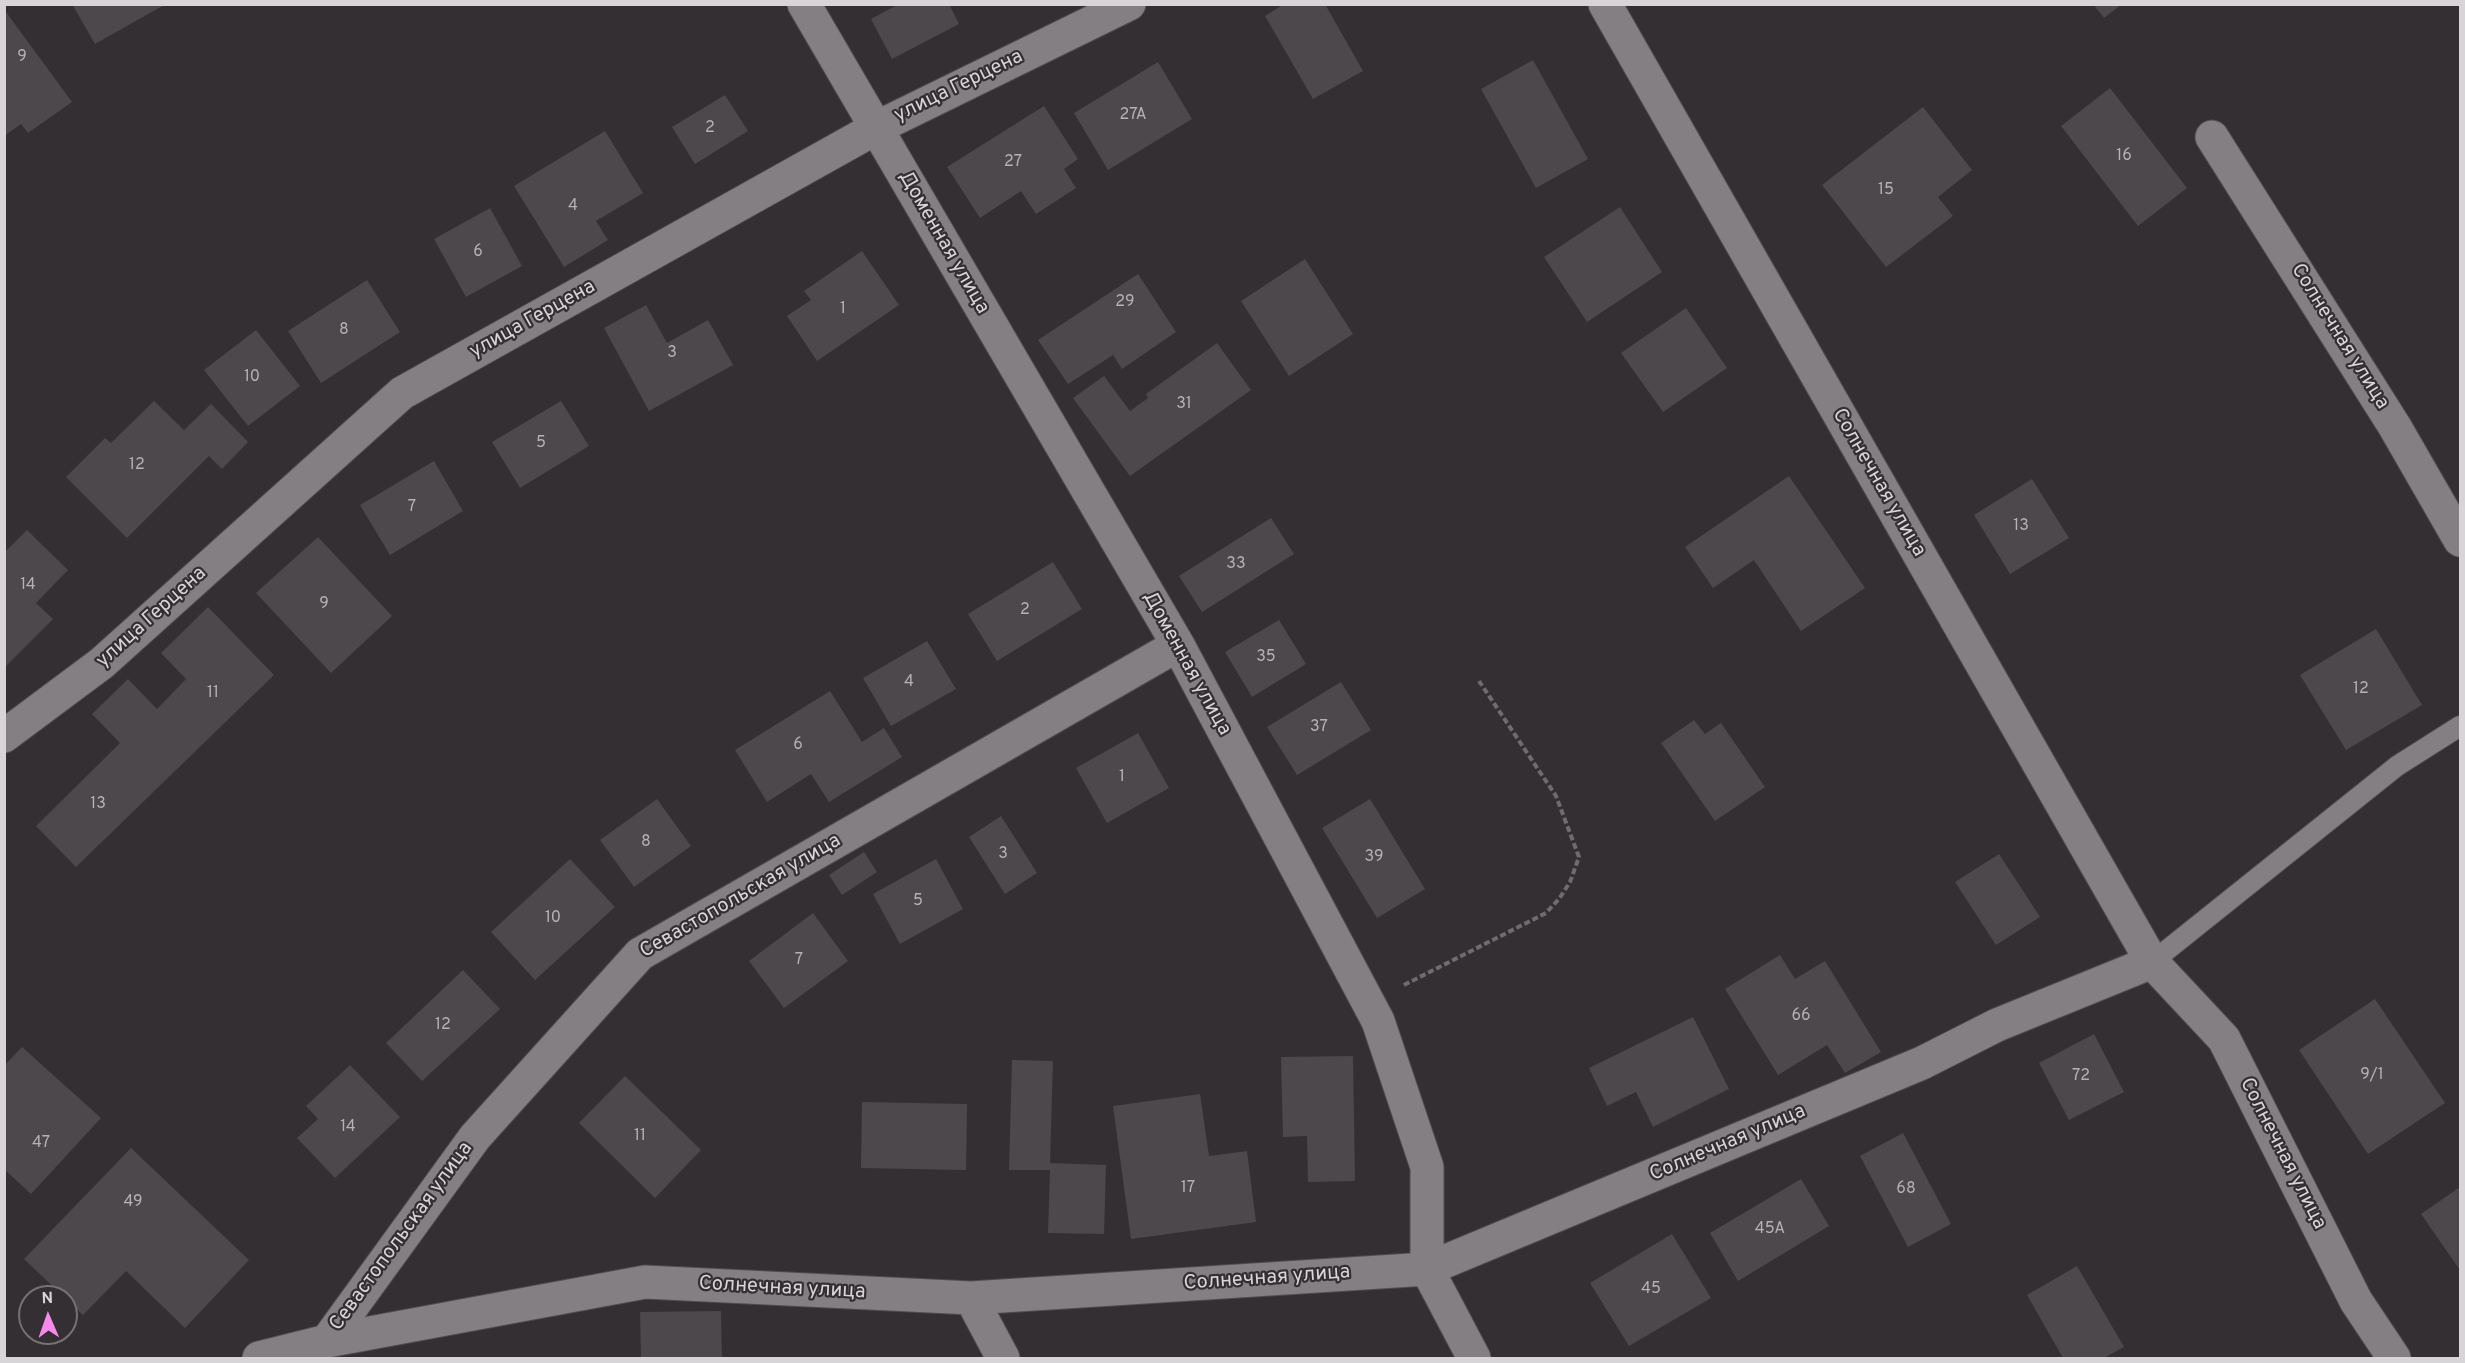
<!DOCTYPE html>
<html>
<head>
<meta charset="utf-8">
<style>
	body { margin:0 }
	#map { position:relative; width:2465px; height:1363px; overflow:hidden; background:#342f33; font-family:Overpass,sans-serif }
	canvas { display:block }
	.frame { position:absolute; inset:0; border:6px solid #d8d5d8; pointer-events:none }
	.north { position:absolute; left:18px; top:1285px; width:60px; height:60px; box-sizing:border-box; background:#342f33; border:2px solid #767175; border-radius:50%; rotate:358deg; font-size:16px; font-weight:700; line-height:24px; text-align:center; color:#d8d5d8 }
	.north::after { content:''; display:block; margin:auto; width:21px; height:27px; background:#f788ec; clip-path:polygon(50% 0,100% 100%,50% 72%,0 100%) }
</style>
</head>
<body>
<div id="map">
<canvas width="2465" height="1363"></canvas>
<div class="frame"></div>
<div class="north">N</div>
</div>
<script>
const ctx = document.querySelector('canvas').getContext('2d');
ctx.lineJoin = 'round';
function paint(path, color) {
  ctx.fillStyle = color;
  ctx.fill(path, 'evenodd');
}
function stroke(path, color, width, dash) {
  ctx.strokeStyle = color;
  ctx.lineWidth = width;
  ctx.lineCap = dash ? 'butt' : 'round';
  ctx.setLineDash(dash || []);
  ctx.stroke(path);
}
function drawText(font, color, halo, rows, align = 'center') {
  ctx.font = font + ' Overpass,sans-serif';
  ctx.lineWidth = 4.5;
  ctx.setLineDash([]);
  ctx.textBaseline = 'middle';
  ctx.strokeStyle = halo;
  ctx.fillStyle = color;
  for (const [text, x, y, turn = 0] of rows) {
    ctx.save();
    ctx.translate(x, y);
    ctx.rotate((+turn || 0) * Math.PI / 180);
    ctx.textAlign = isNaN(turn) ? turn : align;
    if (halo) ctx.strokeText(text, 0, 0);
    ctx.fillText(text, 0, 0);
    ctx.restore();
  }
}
paint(new Path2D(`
	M72 4H166L95 44Z
	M899 4H949L959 24 892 59 871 19Z
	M1284 4H1325L1363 71 1313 99 1265 16Z
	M2093 4H2122L2104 18Z
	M6 12 72 102 28 133 21 124 4 136Z
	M1533 60 1588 159 1536 188 1481 89Z
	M1158 62 1192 119 1108 170 1074 113Z
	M2110 88 2187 188 2138 226 2061 126Z
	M725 95 748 131 695 164 672 127Z
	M1044 106 1078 159 1064 169 1076 188 1036 214 1021 191 980 218 947 167Z
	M1923 107 1972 170 1938 197 1953 216 1886 267 1822 185Z
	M605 131 643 193 596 221 608 240 564 267 514 186Z
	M1620 207 1662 272 1587 322 1544 257Z
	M490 208 522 266 466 297 434 239Z
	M862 251 899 305 817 361 787 316 811 300 804 291Z
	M1305 259 1353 334 1289 376 1241 301Z
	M1138 274 1176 332 1122 369 1113 355 1068 384 1038 340Z
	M367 280 400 332 321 383 288 331Z
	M646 305 667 343 708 320 733 365 649 411 604 328Z
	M1686 308 1727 368 1663 412 1621 353Z
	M256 330 300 386 248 426 204 370Z
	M1217 343 1251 390 1130 476 1073 398 1104 376 1130 411 1148 398 1146 394Z
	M154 401 184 430 211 404 248 442 222 469 209 456 127 538 66 477 105 438 111 443Z
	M561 401 589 446 520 488 492 442Z
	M434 461 463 511 390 555 360 505Z
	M1789 476 1865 588 1801 631 1754 560 1713 588 1685 547Z
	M2032 479 2069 538 2010 574 1974 515Z
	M1271 518 1294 554 1202 612 1179 576Z
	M27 530 68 570 36 603 53 619 4 668V553Z
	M318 537 392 616 331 673 256 593Z
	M1053 562 1082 609 997 661 968 614Z
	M208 607 274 675 76 867 36 826 120 743 92 714 128 679 157 709 186 679 161 653Z
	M1279 620 1306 664 1252 697 1225 652Z
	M2376 629 2422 705 2346 750 2300 675Z
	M927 641 956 689 891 726 863 678Z
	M1341 682 1371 730 1297 775 1267 727Z
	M830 691 862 742 884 728 902 757 829 802 811 774 767 802 735 750Z
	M1694 720 1705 734 1721 723 1765 787 1715 821 1661 743Z
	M1138 733 1169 788 1107 823 1076 768Z
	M657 799 691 846 634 887 600 840Z
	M1370 799 1425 889 1377 918 1322 828Z
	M1001 816 1037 873 1005 894 969 837Z
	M864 852 877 872 842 895 829 875Z
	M1999 854 2040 917 1996 945 1955 882Z
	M570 859 615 907 535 980 491 932Z
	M936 859 963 909 900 944 873 894Z
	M813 913 848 961 784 1008 749 961Z
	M1780 955 1795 979 1825 961 1881 1052 1845 1073 1827 1045 1778 1075 1725 989Z
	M463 970 500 1009 422 1081 386 1043Z
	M2375 999 2445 1103 2368 1154 2299 1050Z
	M1693 1017 1729 1089 1653 1127 1636 1092 1607 1106 1589 1068Z
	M2094 1034 2124 1092 2069 1120 2039 1063Z
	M22 1047 101 1118 31 1194 4 1169V1066Z
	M1353 1056 1355 1181 1308 1182 1307 1136 1283 1137 1281 1057Z
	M1012 1060 1053 1061 1050 1163 1106 1165 1104 1234 1048 1233 1050 1170H1009Z
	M350 1065 400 1117 335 1178 297 1138 318 1119 306 1106Z
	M625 1076 701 1150 655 1198 579 1123Z
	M1200 1094 1209 1156 1247 1151 1256 1222 1131 1239 1113 1106Z
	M862 1102 967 1104 966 1170 861 1168Z
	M1903 1133 1951 1224 1908 1247 1860 1156Z
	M131 1148 249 1260 185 1328 126 1271 83 1315 24 1259Z
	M1801 1179 1829 1226 1738 1281 1710 1233Z
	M2460 1187V1270L2421 1214Z
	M1672 1234 1711 1298 1629 1346 1590 1283Z
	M2077 1266 2124 1347 2104 1358H2063L2027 1295Z
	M721 1311 722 1358H641L640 1312Z`), '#4d484c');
const lane = new Path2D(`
	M2152 962 2397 766 2460 726`);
const street = new Path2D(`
	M804 4 1178 645 1378 1021 1427 1167V1269L1474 1358
	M1605 4 2152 962 2224 1039 2356 1301 2394 1358
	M2212 137 2395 427 2460 540
	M4 736 102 663 402 393 876 128 1129 4
	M971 1298 1003 1358
	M327 1341 645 1282 971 1298 1427 1269 1922 1063 1997 1025 2152 962
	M259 1358 327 1341 475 1137 640 954 1178 645`);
stroke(lane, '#504c50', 22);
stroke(street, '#504c50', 35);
stroke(new Path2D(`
	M1404 985 1546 913 1559 899 1570 882 1579 857 1556 796 1479 681`), '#706b6f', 4, [6, 3]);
stroke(lane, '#847f83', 20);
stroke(street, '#847f83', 33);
drawText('16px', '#b5b2b5', null, [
	["9",22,58],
	["27А",1133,116],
	["2",710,129],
	["16",2124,157],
	["27",1013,163],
	["15",1886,191],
	["4",573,207],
	["6",478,253],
	["29",1125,303],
	["1",843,310],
	["8",344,331],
	["3",672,354],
	["10",252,378],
	["31",1184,405],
	["5",541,444],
	["12",137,466],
	["7",412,508],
	["13",2021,527],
	["33",1236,565],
	["14",28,586],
	["9",324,605],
	["2",1025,611],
	["35",1266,658],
	["4",909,683],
	["12",2361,690],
	["11",213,694],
	["37",1319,728],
	["6",798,746],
	["1",1122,778],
	["13",98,805],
	["8",646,843],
	["3",1003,855],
	["39",1374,858],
	["5",918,902],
	["10",553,919],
	["7",799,961],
	["66",1801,1017],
	["12",443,1026],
	["9/1",2372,1076],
	["72",2081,1077],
	["14",348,1128],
	["11",640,1137],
	["47",41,1144],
	["17",1188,1189],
	["68",1906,1190],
	["49",133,1203],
	["45А",1770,1230],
	["45",1651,1290]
]);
drawText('20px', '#d8d5d8', '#342f33', [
	["улица Герцена",959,87,-26],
	["Доменная улица",943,243,60],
	["улица Герцена",533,320,-29],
	["Солнечная улица",2339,337,58],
	["Солнечная улица",1878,483,60],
	["улица Герцена",152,618,-42],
	["Доменная улица",1186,664,61],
	["Севастопольская улица",741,897,-30],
	["Солнечная улица",1728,1144,-23],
	["Солнечная улица",2282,1154,63],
	["Севастопольская улица",402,1237,-54],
	["Солнечная улица",1267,1279,-4],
	["Солнечная улица",782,1289,3]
]);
</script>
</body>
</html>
